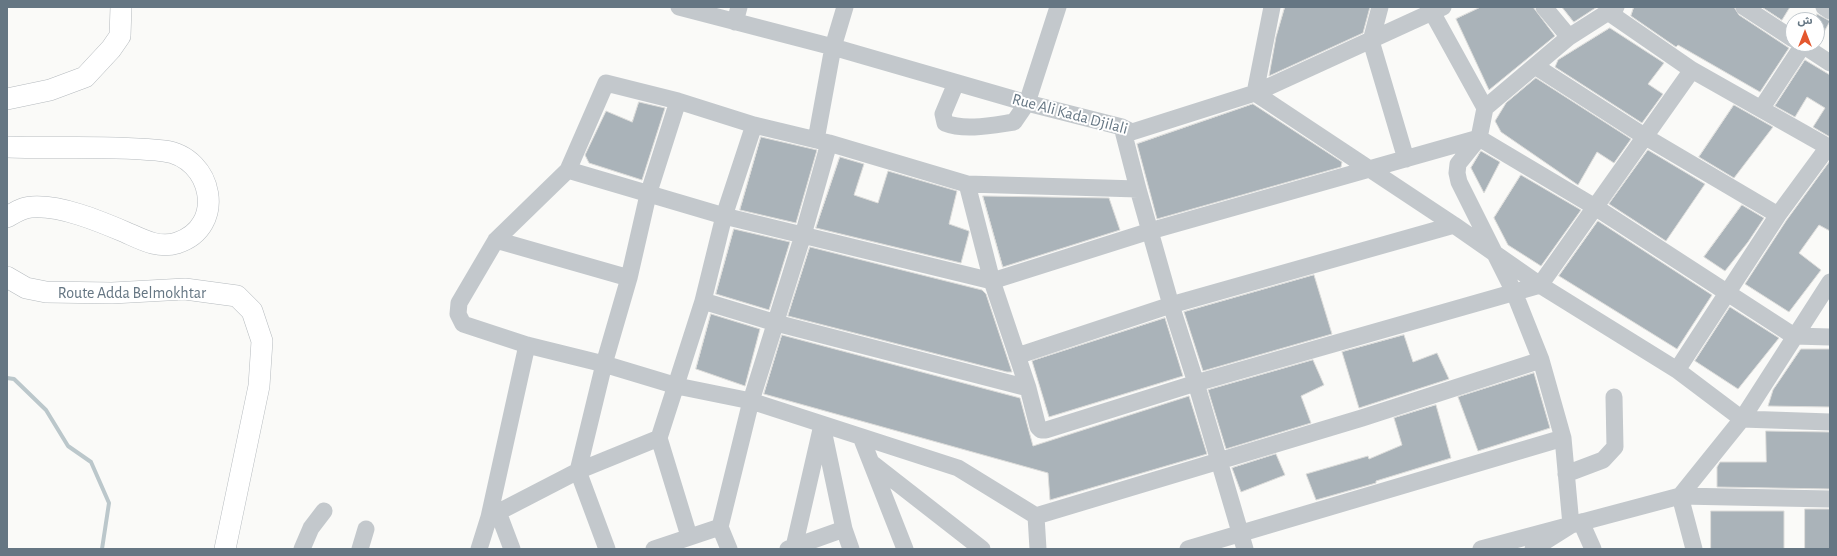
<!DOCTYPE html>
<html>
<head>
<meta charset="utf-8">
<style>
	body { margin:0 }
	#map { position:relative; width:1837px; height:556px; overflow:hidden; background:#fafaf8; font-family:"Alegreya Sans","Noto Sans Arabic",sans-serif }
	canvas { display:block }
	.frame { position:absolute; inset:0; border:8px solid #657683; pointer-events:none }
	.north { position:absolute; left:1785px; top:12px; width:40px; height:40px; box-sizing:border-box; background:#fff; border:1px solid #c1c8cd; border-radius:50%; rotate:0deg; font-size:11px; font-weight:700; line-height:16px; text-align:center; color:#657683 }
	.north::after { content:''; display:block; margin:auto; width:14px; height:18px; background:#e4572e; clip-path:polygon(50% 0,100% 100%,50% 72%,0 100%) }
</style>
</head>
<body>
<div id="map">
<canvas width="1837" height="556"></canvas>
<div class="frame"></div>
<div class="north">ش</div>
</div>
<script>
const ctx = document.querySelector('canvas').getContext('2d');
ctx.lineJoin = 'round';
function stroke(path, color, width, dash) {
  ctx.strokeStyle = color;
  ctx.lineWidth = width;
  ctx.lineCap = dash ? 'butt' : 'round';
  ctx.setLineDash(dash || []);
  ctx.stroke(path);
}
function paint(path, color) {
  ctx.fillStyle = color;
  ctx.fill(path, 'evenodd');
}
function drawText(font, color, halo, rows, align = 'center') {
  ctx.font = font + ' "Alegreya Sans",sans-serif';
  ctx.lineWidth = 4;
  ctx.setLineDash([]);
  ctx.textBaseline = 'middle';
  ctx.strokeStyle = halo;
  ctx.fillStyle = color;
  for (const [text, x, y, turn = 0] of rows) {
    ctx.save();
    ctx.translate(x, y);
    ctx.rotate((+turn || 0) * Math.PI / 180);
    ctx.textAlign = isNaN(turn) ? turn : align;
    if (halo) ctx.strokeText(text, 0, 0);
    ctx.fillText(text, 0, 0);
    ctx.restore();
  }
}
stroke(new Path2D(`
	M7 378 14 379 46 410 68 446 91 462 109 503 102 549`), '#bbc7cb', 4);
const building = new Path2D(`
	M1285 7H1370L1363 33 1269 76 1276 37Z
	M1481 7H1533L1555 36 1489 90 1456 19Z
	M1562 7H1597L1574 22Z
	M1634 7H1734L1739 15 1789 48 1760 92 1678 45 1676 47 1631 16Z
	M1762 7H1790L1782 20Z
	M1817 14 1830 21 1818 43H1817Z
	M1610 28 1664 63 1648 84 1663 94 1642 123 1555 67 1558 60Z
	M1805 60 1830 75V137L1813 127 1825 108 1807 97 1795 117 1775 106Z
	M1536 78 1631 139 1614 163 1597 152 1578 185 1501 132 1495 121 1506 103Z
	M639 102 665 108 642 180 589 163 585 155 606 111 632 122Z
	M1253 104 1342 162 1341 167 1157 219 1137 144Z
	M1734 105 1773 127 1734 178 1699 157Z
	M761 137 817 150 796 223 740 210Z
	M1648 150 1705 184 1666 241 1609 204Z
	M1481 151 1500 162 1484 193 1471 168Z
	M840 157 864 164 854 195 878 203 888 171 957 191 949 224 969 231V233L961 263 816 228Z
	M1830 161V231L1819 225 1799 253 1821 270 1789 312 1745 284 1786 221Z
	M1521 175 1581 210 1541 266 1508 245 1494 218Z
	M983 196 1109 198 1120 230 1003 267Z
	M1742 205 1764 218 1748 242 1725 271 1704 257Z
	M1598 221 1712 295 1677 349 1559 276Z
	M734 229 790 242 769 310 716 294Z
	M810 247 982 290 986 294 1012 372H1007L788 316Z
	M1314 275 1332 334 1203 371 1184 312Z
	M1730 307 1779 338 1738 389 1695 361Z
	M711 314 760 329 745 386 696 369Z
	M1165 318 1183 376 1049 417 1032 361Z
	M782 335 1020 398 1033 446 1189 396 1207 454 1050 500 1048 473 764 394Z
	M1404 335 1413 362 1437 353 1449 379 1359 408 1342 352Z
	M1801 349H1830V407L1768 406 1773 390Z
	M1313 360 1324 385 1301 396 1311 423 1226 449 1208 390Z
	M1534 373 1550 428 1478 451 1458 397Z
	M1436 405 1451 458 1376 481V483L1316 500 1306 474 1368 456 1369 459 1402 445 1394 418Z
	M1766 431 1830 432V489L1717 487V467L1720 462H1766Z
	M1276 454 1285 475 1241 492 1232 468Z
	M1805 509H1830V549H1805Z
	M1711 511H1784V549H1711Z`);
paint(building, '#aab3b9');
stroke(building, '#dcdcda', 1);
const major = new Path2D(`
	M7 99 50 90 85 77 111 49 120 36 121 7
	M7 147C59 149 113 145 164 151 213 157 227 227 177 243 158 249 141 239 125 232 99 221 61 205 32 207 23 207 14 213 7 217
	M7 277 26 288 46 292 112 293 185 289 237 296 252 311 262 341 259 386 225 549`);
stroke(major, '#b5babe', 22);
stroke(new Path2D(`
	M679 7 833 47 1027 103 1122 127 1132 132 1255 93 1443 7
	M1272 7 1255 93 1454 225 1540 285 1677 370 1742 419 1830 422
	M1380 7 1371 41 1406 159
	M1544 7 1569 37
	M1744 7 1793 39
	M1824 7 1830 11
	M1432 12 1485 108
	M1608 12 1692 70 1830 148
	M735 22 739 7
	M1801 44 1830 63
	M1535 66 1644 136 1778 215
	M956 83 943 114 945 123C965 131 993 125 1014 122L1027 103 1058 7
	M1761 109 1803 45
	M1122 127 1138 189 1171 305 1196 383 1245 549
	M816 140 833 47 845 7
	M568 170 724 216 992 281 1150 231 1479 138 1595 207 1794 336 1830 337
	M967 184 992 281 1028 388 1038 427 1041 430H1046L1196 383 1540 285 1692 70
	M1138 189 967 184 829 143 754 125 678 101 606 83 568 170 496 240 459 303 458 314 463 324 527 345 604 364 677 386 751 401 958 468 1036 516 1362 418 1541 360
	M496 240 629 278
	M703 301 776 323 1028 388
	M1017 356 1171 305 1454 225
	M1677 370 1778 215 1828 147
	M861 437 905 549
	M873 464 982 549
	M1566 474 1603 460 1615 447 1614 397
	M1680 496 1742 419 1830 282
	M1680 496 1694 549
	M498 512 512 549
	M1036 516 1038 549
	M489 517 578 471 659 438
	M1581 522 1593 549
	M689 536 659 438 703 301 724 216 754 125
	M794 547 822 425 844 529 851 549
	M302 549 311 528 324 511
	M360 549 366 529
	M479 549 489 517 527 345
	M607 549 578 471 604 364 629 278 648 195 678 101
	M654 549 720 527
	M729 549 720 527 751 401 803 235 829 143
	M788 549 844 529
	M1188 549 1563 438
	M1481 549 1571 525 1563 438 1541 360 1514 292 1459 182 1457 173 1458 164 1479 138 1485 108 1569 37 1616 7
	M1533 549 1571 525 1680 496 1830 499`), '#c3c8cc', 17);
stroke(major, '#fff', 21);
drawText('16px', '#657683', '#fff', [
	["Rue Ali Kada Djilali",1070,114,15],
	["Route Adda Belmokhtar",132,293]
]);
</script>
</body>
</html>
